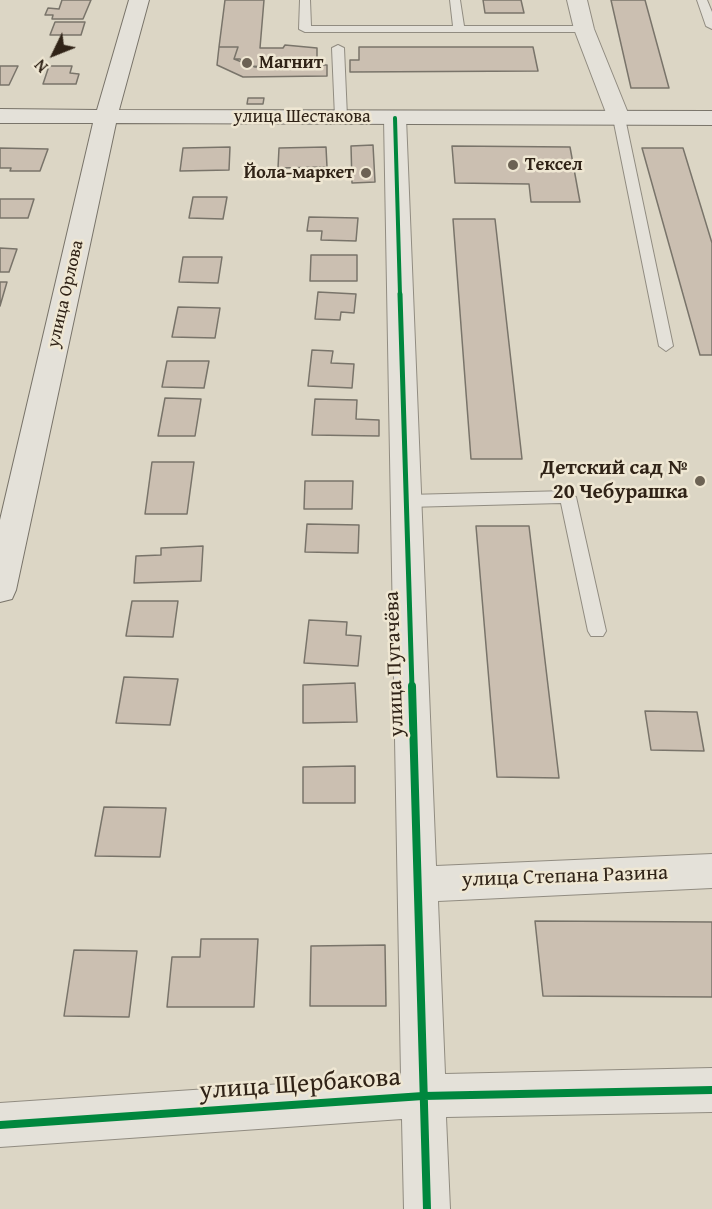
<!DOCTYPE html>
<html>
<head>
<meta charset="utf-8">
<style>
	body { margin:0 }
	#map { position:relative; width:712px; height:1209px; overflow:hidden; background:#dcd6c5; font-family:"Gentium Book Plus",serif }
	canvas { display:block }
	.north { position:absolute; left:24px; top:24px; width:60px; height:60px; -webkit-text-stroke:4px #efe7d3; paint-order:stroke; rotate:227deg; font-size:16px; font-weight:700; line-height:24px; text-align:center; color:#302317 }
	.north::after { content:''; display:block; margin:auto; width:21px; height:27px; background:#302317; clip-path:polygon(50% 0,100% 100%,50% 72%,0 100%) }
</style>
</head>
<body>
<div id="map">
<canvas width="712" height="1209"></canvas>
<div class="north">N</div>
</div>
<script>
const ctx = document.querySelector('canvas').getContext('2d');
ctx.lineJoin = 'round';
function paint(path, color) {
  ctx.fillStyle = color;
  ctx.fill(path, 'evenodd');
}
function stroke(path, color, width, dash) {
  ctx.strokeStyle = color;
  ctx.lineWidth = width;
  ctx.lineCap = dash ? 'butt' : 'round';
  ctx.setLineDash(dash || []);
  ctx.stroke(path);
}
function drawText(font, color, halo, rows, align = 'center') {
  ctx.font = font + ' "Gentium Book Plus",serif';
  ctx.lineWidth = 5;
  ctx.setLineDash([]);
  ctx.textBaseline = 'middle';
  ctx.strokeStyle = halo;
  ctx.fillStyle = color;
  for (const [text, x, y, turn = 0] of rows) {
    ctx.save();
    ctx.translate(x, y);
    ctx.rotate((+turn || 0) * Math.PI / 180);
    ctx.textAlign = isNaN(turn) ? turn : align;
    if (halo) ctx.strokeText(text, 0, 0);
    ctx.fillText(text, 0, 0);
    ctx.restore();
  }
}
const building = new Path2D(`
	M62 0H91L83 19H52L53 15H45L48 8 59 9Z
	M225 0H264L260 48H283L285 45 317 48V65H306V68L255 67 234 59 238 47H219Z
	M483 0H521L524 13H485Z
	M611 0H645L669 88H631Z
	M55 22H85L81 35H50Z
	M219 47H238L234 59H240L246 66 306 68V65H327V76L243 77 217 65Z
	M359 47H533L538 71 350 72V60H359Z
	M0 66H18L9 85H0Z
	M49 66H72L70 73 79 74 76 84H43Z
	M248 98H264L263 104H247Z
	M373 145 375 182 352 183 351 146Z
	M452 146 570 147 580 202H531L529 184 455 183Z
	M230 147 229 170 180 171 183 148Z
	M326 147 327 167 278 168 279 148Z
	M0 148 48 149 40 171H10L11 168H0Z
	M642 148H683L712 243V355H700Z
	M193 197H227L223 219 189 218Z
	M0 199H34L28 218H0Z
	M309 217 358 218 356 241 321 240 322 231H307Z
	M453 219H495L522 459H471Z
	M0 248 17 249 9 272H0Z
	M311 255H357V281H310Z
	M183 257H222L218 283 179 282Z
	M0 282H7L0 306Z
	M318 292 356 294 354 313 341 312 340 320 315 319Z
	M178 307 220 308 215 338 172 337Z
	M312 350 333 351 331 363 354 364 352 388 308 386Z
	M167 361H209L204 388 162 387Z
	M165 398 201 399 195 436H158Z
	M315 399 357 400 356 419 379 420V436L312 435Z
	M152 462H194L187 514H145Z
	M305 481H353L352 509H304Z
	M307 524 359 525 358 553 305 552Z
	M476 526H529L559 778 497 777Z
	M203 546 201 581 134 583 136 556 161 555V548Z
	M132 601H178L173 637 126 636Z
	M309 620 347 622 346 635 361 636 358 666 304 663Z
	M124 677 178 679 170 725 116 723Z
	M355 683 357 722 303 723V685Z
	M645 711 697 712 704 751 651 750Z
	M355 766V803H303V767Z
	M104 807 166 808 160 857 95 856Z
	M535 921 712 922V997L543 996Z
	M201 939H258L254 1007H167L172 957H200Z
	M385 945 386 1006H310L311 946Z
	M74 950 137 951 129 1017 64 1016Z`);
paint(building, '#cbbfb1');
stroke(building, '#79746a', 1.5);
const lane = new Path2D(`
	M300 0H310L311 26H453L450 0H460L464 26H584L590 29 584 32H305L299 29Z
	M697 0H707L712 12V29L706 26Z
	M338 45 344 48 347 117 341 121 335 117 332 48Z
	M619 114 625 118 673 346 666 351 659 346 613 118Z
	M568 491 576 497 606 631 603 636H591L588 631 561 503 407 507 399 501 407 495Z`);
const street = new Path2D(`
	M567 0H587L594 29 630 118 627 123H611L608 118 574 29Z
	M395 111 403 113 406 118 436 866 712 854V888L438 901 445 1074 712 1068V1112L446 1117 450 1209H404L402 1119 0 1147V1103L401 1076 384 118 387 113Z`);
const secondary = new Path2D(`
	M129 0H149L119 110 712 111V125L116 123 16 590 12 599 0 602V520L93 123H0V109L97 110Z`);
stroke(lane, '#918c81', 2);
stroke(street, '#918c81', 2);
stroke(secondary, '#79746a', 2);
paint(lane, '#e4e1d9');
paint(street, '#e4e1d9');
paint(secondary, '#e4e1d9');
stroke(new Path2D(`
	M395 118 400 295`), '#00873e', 4);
stroke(new Path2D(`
	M400 294 412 688`), '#00873e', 5);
stroke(new Path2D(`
	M412 686 427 1209
	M0 1125 423 1096 712 1090`), '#00873e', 8);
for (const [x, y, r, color] of [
	[247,63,6,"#6c6254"],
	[513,165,6,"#6c6254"],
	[366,173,6,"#6c6254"],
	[700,481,6,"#6c6254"]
]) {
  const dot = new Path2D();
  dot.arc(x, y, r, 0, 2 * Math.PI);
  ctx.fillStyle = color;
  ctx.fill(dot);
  stroke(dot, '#efe7d3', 2);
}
drawText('bold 18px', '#302317', '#efe7d3', [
	["Магнит",259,63],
	["Тексел",525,165],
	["Йола-маркет",354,173,"right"]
], 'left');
drawText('18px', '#302317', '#efe7d3', [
	["улица Шестакова",302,117],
	["улица Орлова",66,294,-77]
]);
drawText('bold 21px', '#302317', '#efe7d3', [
	["Детский сад №",688,469],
	["20 Чебурашка",688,493]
], 'right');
drawText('21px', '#302317', '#efe7d3', [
	["улица Пугачёва",395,664,-92],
	["улица Степана Разина",565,877,-2]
]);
drawText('26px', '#302317', '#efe7d3', [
	["улица Щербакова",300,1085,-4]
]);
</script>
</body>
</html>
